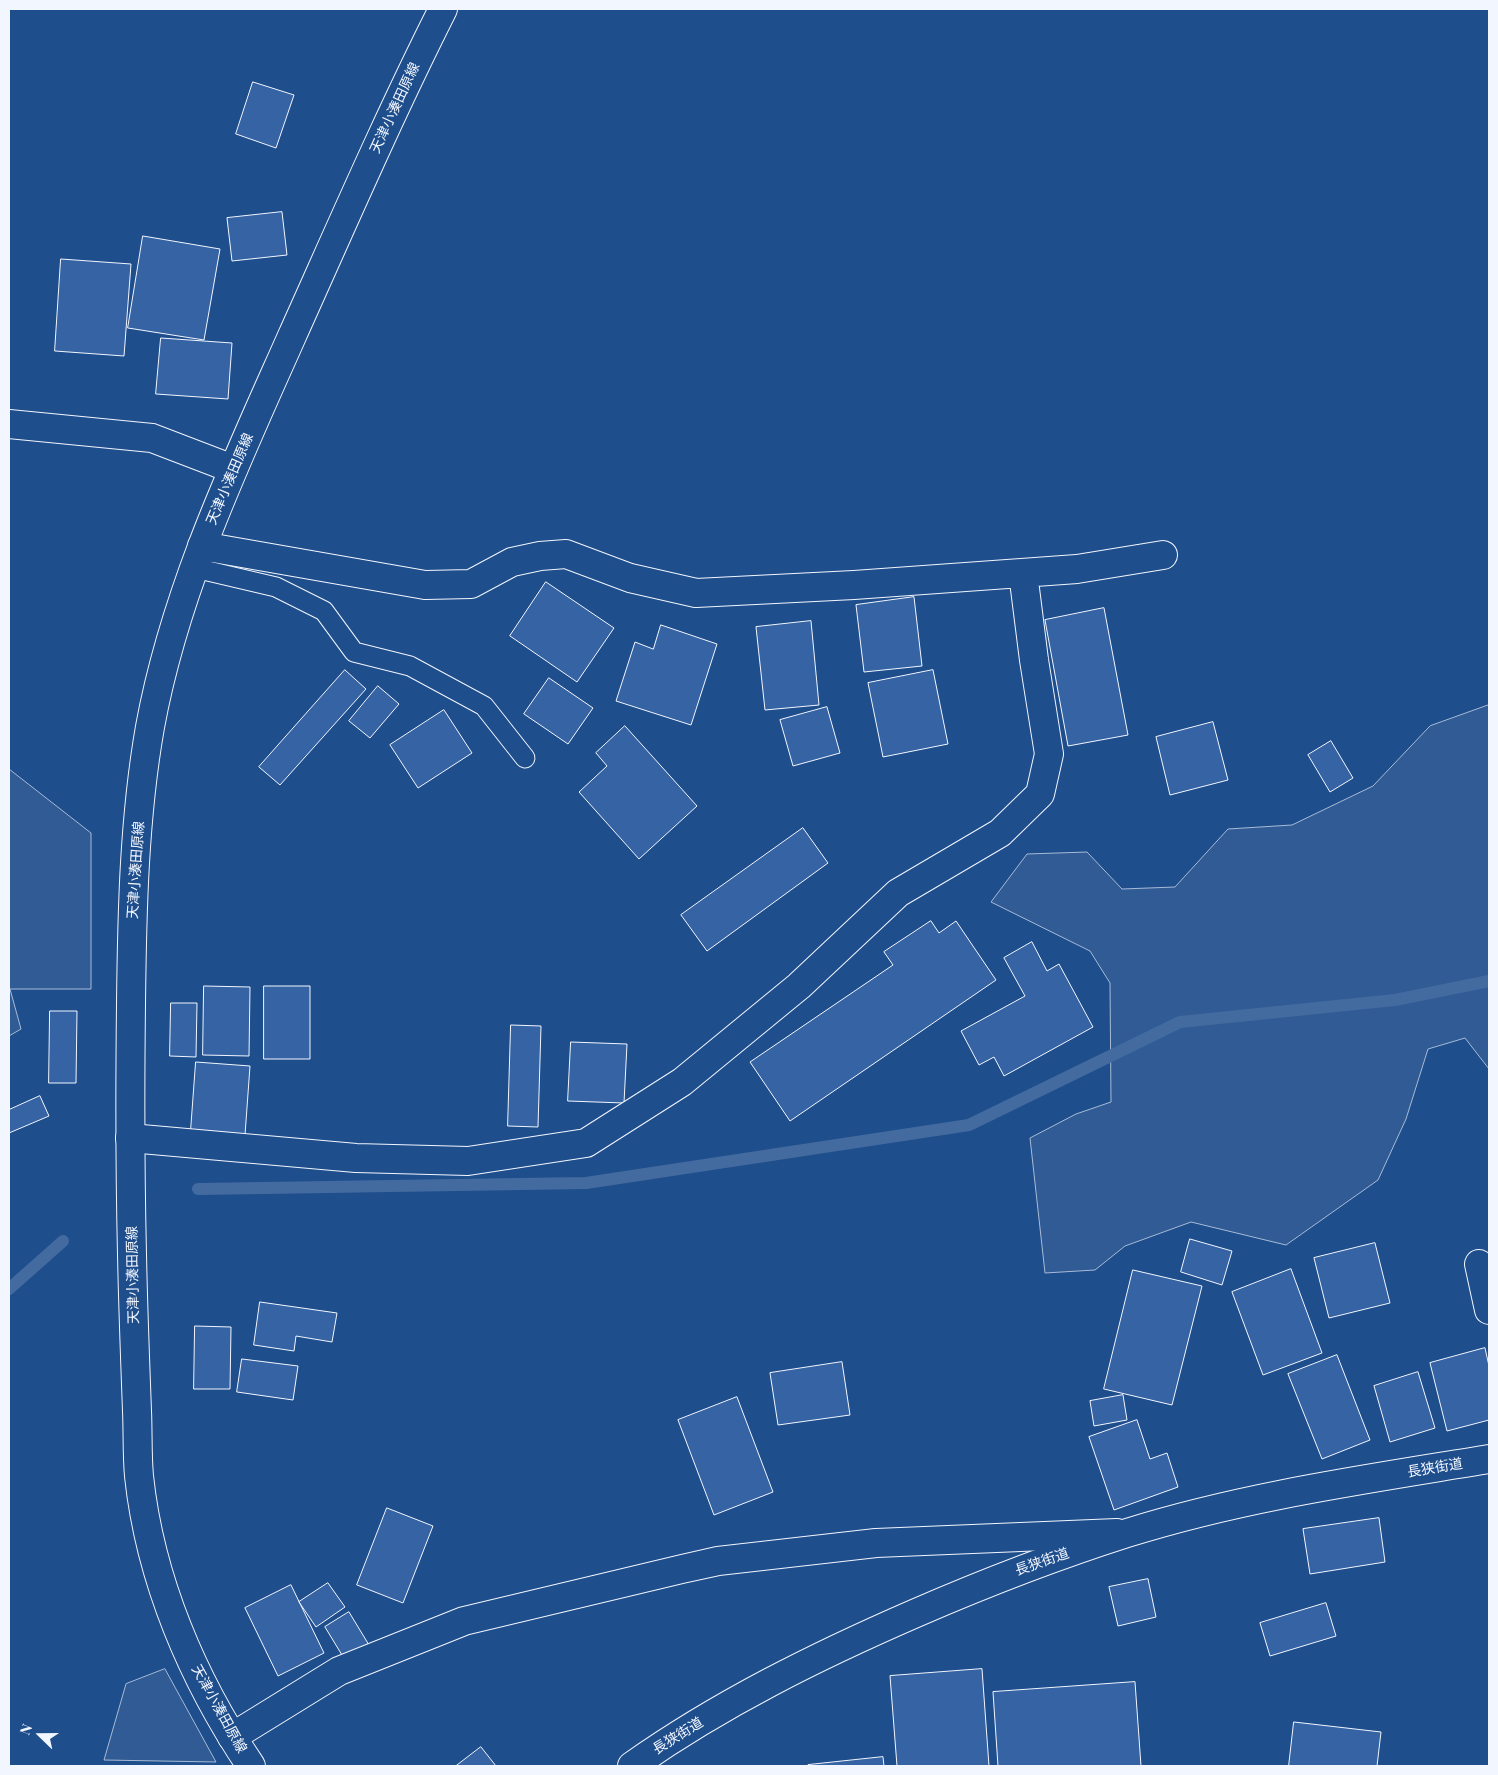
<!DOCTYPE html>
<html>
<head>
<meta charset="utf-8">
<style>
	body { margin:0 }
	#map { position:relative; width:1498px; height:1775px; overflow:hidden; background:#1f4e8c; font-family:"Playfair Display",serif }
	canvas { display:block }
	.frame { position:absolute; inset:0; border:10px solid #f2f6ff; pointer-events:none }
	.north { position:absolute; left:15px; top:1710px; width:50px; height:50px; -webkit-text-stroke:4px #1f4e8c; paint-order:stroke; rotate:292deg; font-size:14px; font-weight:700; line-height:20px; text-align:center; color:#f2f6ff }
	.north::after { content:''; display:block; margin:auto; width:18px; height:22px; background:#f2f6ff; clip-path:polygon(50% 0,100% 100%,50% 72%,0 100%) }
</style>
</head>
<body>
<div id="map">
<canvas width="1498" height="1775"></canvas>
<div class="frame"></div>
<div class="north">N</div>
</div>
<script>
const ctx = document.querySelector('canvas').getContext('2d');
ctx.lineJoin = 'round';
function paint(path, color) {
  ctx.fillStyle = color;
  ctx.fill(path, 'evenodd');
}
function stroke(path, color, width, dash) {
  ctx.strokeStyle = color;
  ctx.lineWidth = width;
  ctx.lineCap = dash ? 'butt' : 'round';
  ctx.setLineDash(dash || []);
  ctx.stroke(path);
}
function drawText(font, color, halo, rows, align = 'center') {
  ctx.font = font + ' "Playfair Display","Noto Sans JP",serif';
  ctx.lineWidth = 4;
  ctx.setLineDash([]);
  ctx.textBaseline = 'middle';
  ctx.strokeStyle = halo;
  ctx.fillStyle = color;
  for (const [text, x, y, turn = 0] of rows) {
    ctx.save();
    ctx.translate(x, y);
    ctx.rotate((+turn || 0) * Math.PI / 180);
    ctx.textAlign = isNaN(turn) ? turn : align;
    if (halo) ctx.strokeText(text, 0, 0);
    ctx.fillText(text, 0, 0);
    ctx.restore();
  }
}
const built = new Path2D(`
	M1489 705V1069L1465 1038 1428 1049 1406 1119 1378 1180 1286 1245 1191 1222 1125 1246 1095 1270 1045 1273 1030 1138 1076 1114 1111 1102 1110 983 1090 951 991 902 1027 854 1087 852 1122 889 1175 887 1228 829 1292 825 1373 786 1430 726Z
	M9 769 91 833V989H10L21 1029 9 1036Z
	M165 1669 216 1762 104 1760 126 1684Z`);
paint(built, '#305b95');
stroke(built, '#a8bbd7', 1);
stroke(new Path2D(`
	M198 1189 586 1183 969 1125 1180 1022 1395 1000 1489 981
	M9 1289 63 1241`), '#446ba0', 12);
const building = new Path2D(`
	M253 82 294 95 276 148 236 134Z
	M282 212 287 255 232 261 227 218Z
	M143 236 220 249 204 340 128 328Z
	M61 259 131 264 124 356 55 351Z
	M161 338 232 343 228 399 156 394Z
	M546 582 614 628 577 682 510 636Z
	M914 597 922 666 864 672 856 605Z
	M1104 608 1128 735 1068 746 1045 620Z
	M811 621 819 705 765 710 756 627Z
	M661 625 717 644 691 725 616 701 635 642 653 649Z
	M345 670 366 689 280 785 259 767Z
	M933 670 948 744 883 757 868 683Z
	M549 678 593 708 568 744 524 714Z
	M378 686 399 704 370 738 349 721Z
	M827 707 840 753 793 766 780 720Z
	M444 710 472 753 418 788 390 745Z
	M1213 722 1228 780 1170 795 1156 737Z
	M625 726 697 806 639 859 579 792 607 766 596 753Z
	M1331 741 1353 778 1330 792 1308 755Z
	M803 828 828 863 707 951 681 915Z
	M931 921 939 933 956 921 996 980 790 1121 750 1062 893 965 884 952Z
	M1032 942 1047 971 1059 964 1093 1027 1004 1076 994 1057 979 1065 961 1031 1025 996 1004 958Z
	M204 986 250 987 249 1056 203 1055Z
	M264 986H310V1059H264Z
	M171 1003H197L196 1057 170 1056Z
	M50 1011H77L76 1083H49Z
	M511 1025 541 1026 538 1127 508 1126Z
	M571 1042 627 1044 624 1103 568 1101Z
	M196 1062 250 1066 245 1135 191 1130Z
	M40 1096 49 1116 9 1133V1110Z
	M1190 1239 1232 1251 1222 1285 1181 1272Z
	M1375 1243 1390 1303 1329 1318 1314 1258Z
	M1291 1269 1322 1353 1263 1375 1232 1292Z
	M1133 1270 1202 1286 1172 1405 1104 1389Z
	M260 1302 337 1313 332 1342 296 1336 294 1351 254 1345Z
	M195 1326 231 1327 230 1389H194Z
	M1485 1348 1489 1366V1420L1447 1431 1430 1363Z
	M1337 1355 1370 1440 1322 1459 1288 1374Z
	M242 1359 298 1366 293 1400 237 1392Z
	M842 1362 850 1415 778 1425 770 1373Z
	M1418 1372 1435 1428 1390 1442 1374 1386Z
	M1123 1395 1127 1420 1094 1426 1090 1401Z
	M737 1397 773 1492 714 1515 678 1420Z
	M1137 1420 1150 1459 1167 1453 1178 1487 1114 1510 1089 1437Z
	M387 1508 433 1526 403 1603 357 1585Z
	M1379 1518 1385 1562 1310 1574 1303 1529Z
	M1148 1579 1156 1617 1118 1626 1109 1587Z
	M328 1583 345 1607 316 1627 299 1602Z
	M291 1585 324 1653 278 1676 245 1608Z
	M1326 1603 1336 1636 1270 1656 1260 1623Z
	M349 1612 369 1645 345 1660 325 1627Z
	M982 1669 989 1766H897L890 1676Z
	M1135 1682 1141 1766H998L993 1692Z
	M1294 1722 1381 1732 1377 1766H1289Z
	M481 1747 496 1766H456Z
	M883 1757 884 1766H808V1765Z`);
paint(building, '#3563a3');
stroke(building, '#f2f6ff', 1);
const service = new Path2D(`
	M195 568 276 587 324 611 354 652 410 666 484 706 525 758`);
const minor = new Path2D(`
	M9 424 152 438 233 469
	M202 546 425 585 471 584 512 562 540 556 566 554 630 578 696 593 854 585 1077 569 1163 555
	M130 1138 356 1158 468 1161 586 1143 682 1082 799 986 898 893 1000 833 1040 794 1049 754 1034 660 1023 573
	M1479 1264 1489 1310
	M232 1737 339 1671 464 1621 682 1569 718 1561 876 1543 1117 1533`);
const secondary = new Path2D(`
	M251 1766C193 1680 150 1580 139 1476 137 1454 138 1432 137 1411 135 1358 133 1306 132 1254 130 1170 130 1087 131 1004 132 912 134 818 150 727 175 590 236 462 292 336 341 227 389 116 443 9`);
const primary = new Path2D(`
	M632 1766C720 1704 817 1656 916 1613 985 1583 1055 1556 1127 1533 1245 1496 1368 1479 1489 1459`);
stroke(service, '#f2f6ff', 21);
stroke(minor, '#f2f6ff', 30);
stroke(secondary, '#f2f6ff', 30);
stroke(primary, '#f2f6ff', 30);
stroke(service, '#1f4e8c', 19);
stroke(minor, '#1f4e8c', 28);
stroke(secondary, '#1f4e8c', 28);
stroke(primary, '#1f4e8c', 28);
drawText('14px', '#f2f6ff', '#1f4e8c', [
	["天津小湊田原線",395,108,-65],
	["天津小湊田原線",230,479,-67],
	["天津小湊田原線",136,870,-86],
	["天津小湊田原線",133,1275,-91],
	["長狭街道",1435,1468,-9],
	["長狭街道",1042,1562,-19],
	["天津小湊田原線",219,1709,61],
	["長狭街道",678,1736,-32]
]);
</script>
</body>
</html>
